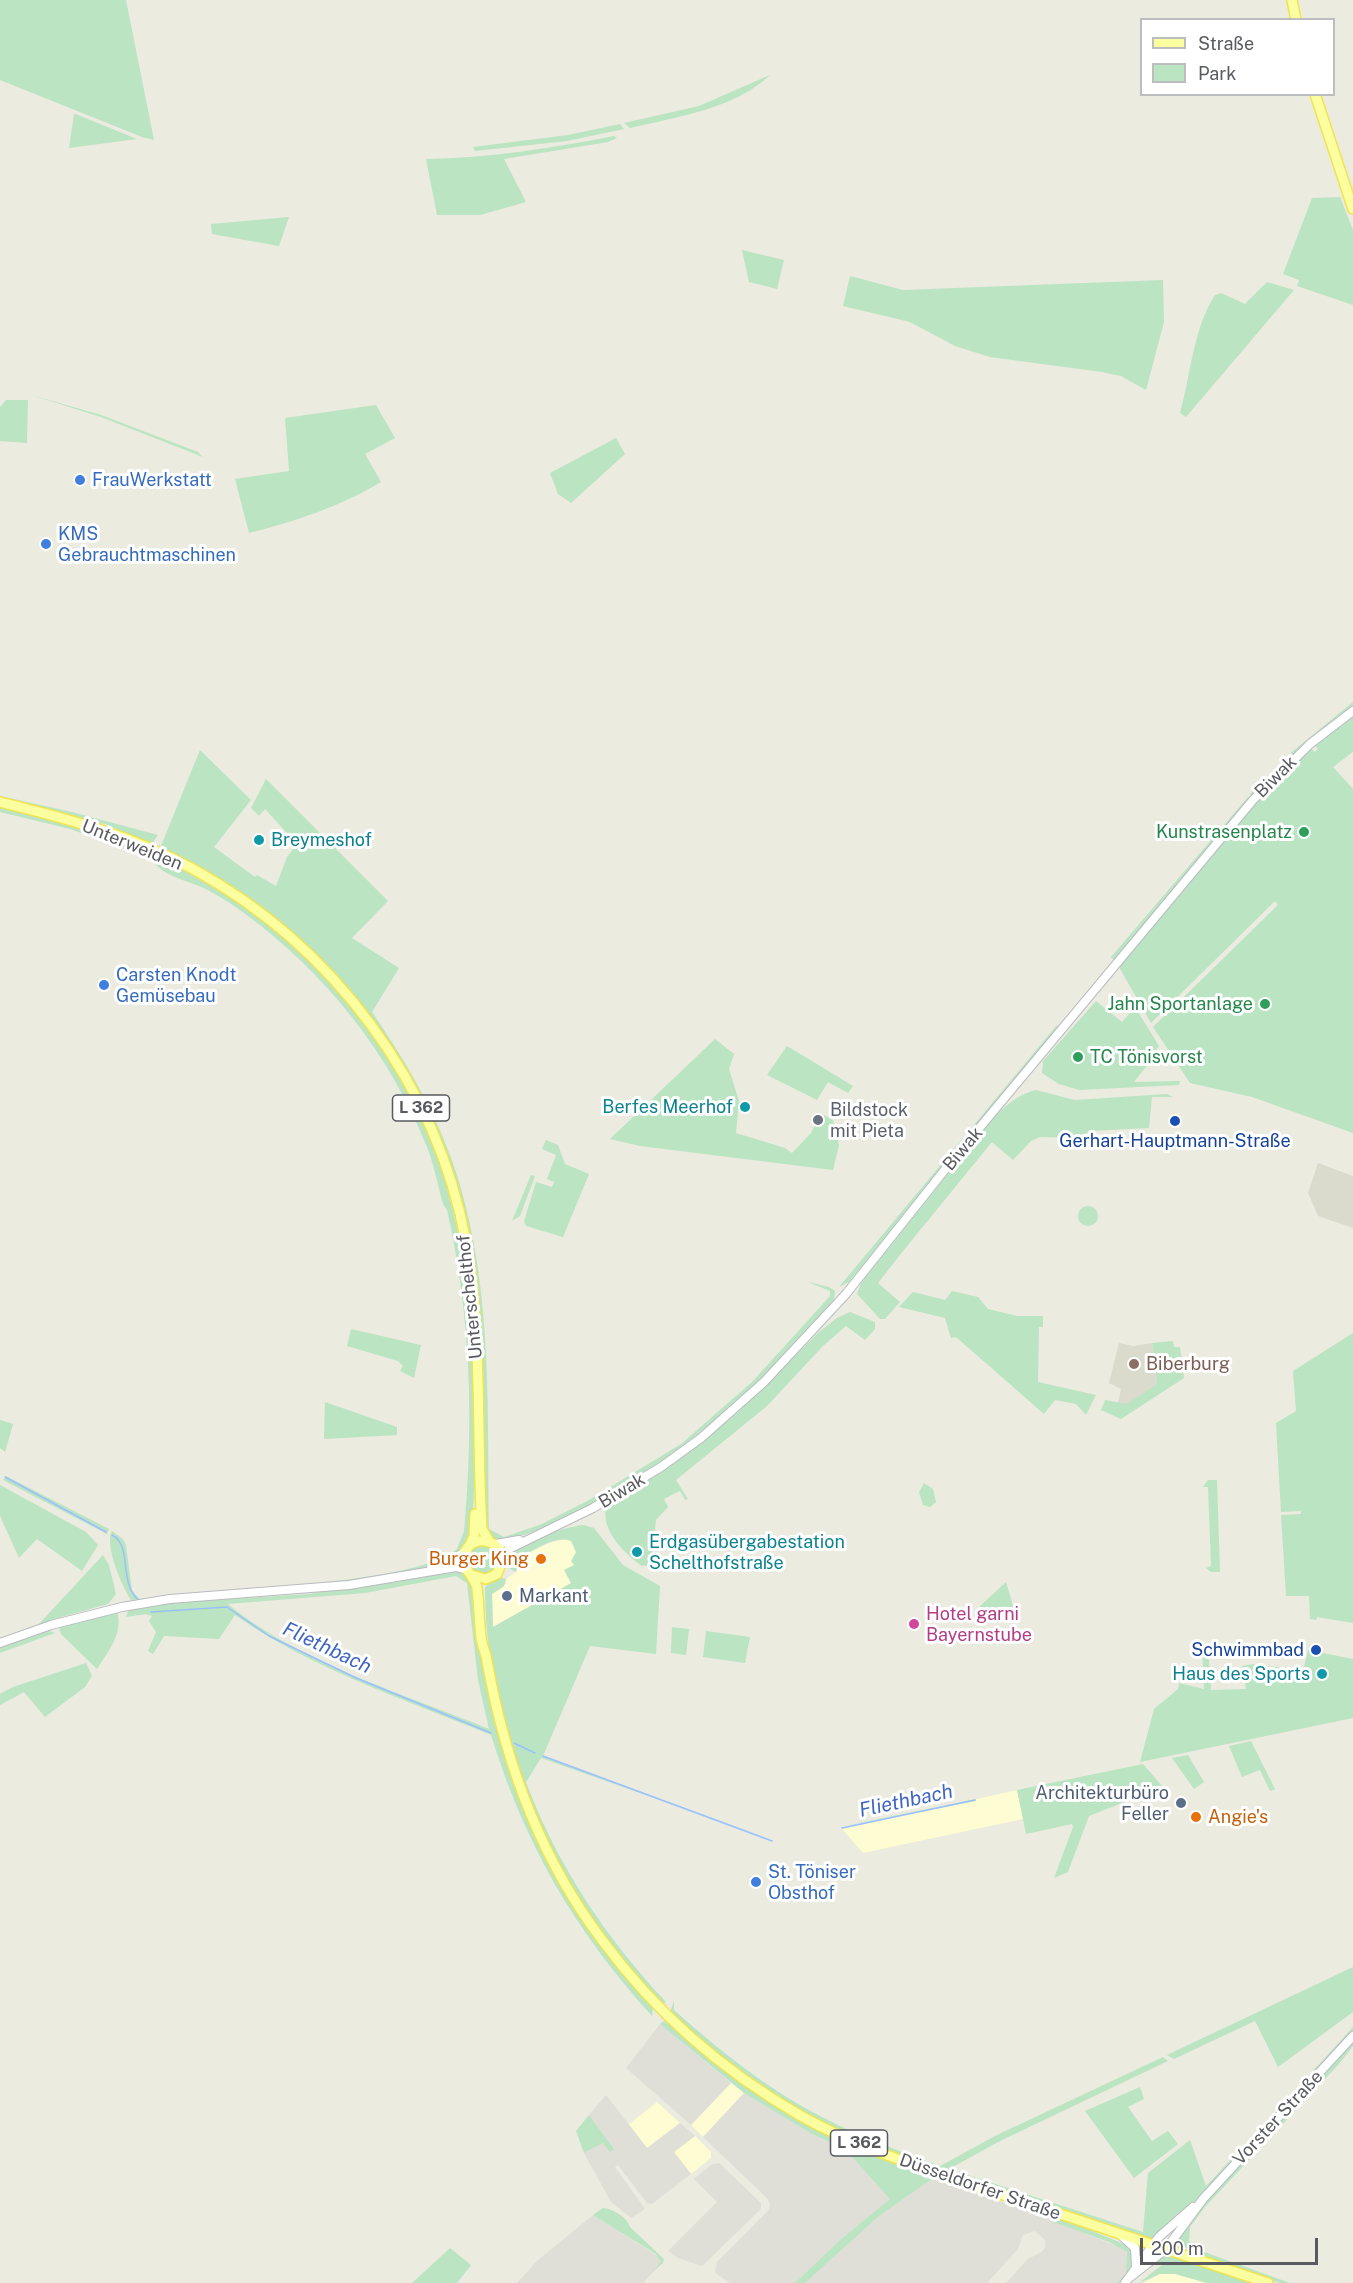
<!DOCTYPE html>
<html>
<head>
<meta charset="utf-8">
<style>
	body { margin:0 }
	#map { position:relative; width:1353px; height:2283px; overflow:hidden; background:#ebebdf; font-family:"Public Sans",sans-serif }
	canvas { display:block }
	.legend { position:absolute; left:1140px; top:18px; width:195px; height:78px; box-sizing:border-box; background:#fff; border:2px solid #bcbdbf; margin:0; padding:8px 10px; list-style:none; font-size:18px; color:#585a60 }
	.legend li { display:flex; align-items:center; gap:12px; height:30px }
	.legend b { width:30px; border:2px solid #bcbdbf }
	.scale { position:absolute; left:1140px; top:2238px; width:178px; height:27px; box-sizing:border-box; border:3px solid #585a60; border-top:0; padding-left:8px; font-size:18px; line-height:21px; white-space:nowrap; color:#585a60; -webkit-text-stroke:4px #fff; paint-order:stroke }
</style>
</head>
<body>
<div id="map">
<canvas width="1353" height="2283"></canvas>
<ul class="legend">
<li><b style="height:8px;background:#fcffa0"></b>Straße</li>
<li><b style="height:16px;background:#bae4c2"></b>Park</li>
</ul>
<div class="scale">200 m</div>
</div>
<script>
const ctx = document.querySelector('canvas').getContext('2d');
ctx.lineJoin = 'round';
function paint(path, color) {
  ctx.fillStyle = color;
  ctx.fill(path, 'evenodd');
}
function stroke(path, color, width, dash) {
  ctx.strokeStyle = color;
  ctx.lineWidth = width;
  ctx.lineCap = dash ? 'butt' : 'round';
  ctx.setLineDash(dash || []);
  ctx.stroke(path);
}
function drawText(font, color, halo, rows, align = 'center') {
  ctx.font = font + ' "Public Sans",sans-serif';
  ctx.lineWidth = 6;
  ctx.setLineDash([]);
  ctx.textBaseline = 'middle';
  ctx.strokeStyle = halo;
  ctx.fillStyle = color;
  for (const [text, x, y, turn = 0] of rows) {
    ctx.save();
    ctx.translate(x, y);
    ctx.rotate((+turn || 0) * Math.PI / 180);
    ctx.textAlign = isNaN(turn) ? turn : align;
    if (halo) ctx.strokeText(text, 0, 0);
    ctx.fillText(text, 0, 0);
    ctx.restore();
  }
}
paint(new Path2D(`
	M565 1539 571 1541 576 1552 572 1583 493 1627 492 1594 501 1589 506 1583V1579L516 1572 519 1558 549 1543Z
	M1017 1790 1023 1819 863 1853 842 1829Z
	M731 2083 744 2093 703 2137 691 2125Z
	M657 2102 680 2123 647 2148 629 2124Z
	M695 2136 711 2152V2158L691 2174 674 2152Z
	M1160 2274H1175L1207 2283H1143Z`), '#fefcd2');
paint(new Path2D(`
	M660 2024 731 2083 691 2125 626 2068Z
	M744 2093 812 2134 845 2149 891 2199 840 2240 795 2283H730L715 2273 717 2262 768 2211 770 2205 768 2199 703 2137Z
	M606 2095 647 2148 680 2123 695 2136 674 2152 691 2174 652 2204 647 2203 618 2165 615 2167 645 2209 631 2218 611 2202 584 2153 603 2143 614 2149 589 2115Z
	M719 2163 761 2203V2209L702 2266 678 2258 668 2251 717 2202 694 2179 711 2165Z
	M932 2179 1054 2219 1053 2221 1124 2249 1128 2256 1126 2273 1117 2283H1006L1028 2259 1042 2252 1045 2247V2240L1035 2231 1023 2235 1018 2249 987 2283H805L879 2216Z
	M593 2215 659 2257V2266L643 2283H517L538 2260Z`), '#dfded7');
paint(new Path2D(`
	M1318 1163 1353 1176V1228L1318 1216 1308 1193Z
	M1119 1343 1133 1346 1152 1343 1157 1384 1127 1405 1118 1403 1121 1389 1109 1383Z`), '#dbdbcd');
paint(new Path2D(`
	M0 0H126L154 140 142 137 0 80Z
	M770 75C735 109 676 117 630 128L624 123 699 106Z
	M74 114 78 115 137 139 69 148Z
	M620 124 624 129 567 141 475 151 473 147 568 135Z
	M614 136 617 138 608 142 504 159 526 202 480 215H437L426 159C489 158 553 148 614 136Z
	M1340 197 1353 230V305L1297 286 1299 280 1283 274 1312 198Z
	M289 217 279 246 212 234 211 224Z
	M742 250 784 260 777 289 749 282Z
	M850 276 903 290 1163 280 1164 322 1146 390 1121 376 1102 372 990 357 955 346 910 322 843 306Z
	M1267 282 1294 290 1186 417 1180 413C1191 374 1193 329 1215 295L1221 293 1245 304Z
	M28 394 101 415 198 452 203 457 101 417Z
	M6 400H28L27 443 0 441V407Z
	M376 405 395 438 365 454 381 482C339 507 296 521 249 533L235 479 289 471 285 418Z
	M616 438 625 454 571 503 558 494 550 473Z
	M1353 702V707L1303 746 1252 797 1250 794 1293 751Z
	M1353 714V752L1333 767 1353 789V1133L1252 1097 1190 1083 1153 1027 1278 905 1275 901 1151 1023 1119 967 1257 800 1310 748 1315 752 1318 749 1314 745Z
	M200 750 251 800 214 847 255 877 257 875 276 886 287 857 297 844 265 809 259 816 251 808 266 779 388 901 352 938 399 968 372 1012C403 1057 431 1104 450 1155 494 1275 487 1404 489 1529L504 1537 542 1524 589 1500 681 1444 752 1382 830 1296V1291L808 1282 829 1287 835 1291 834 1301C758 1386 696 1446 595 1502 564 1518 534 1535 499 1542L485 1532 468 1239 403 1068 355 998 311 950 239 892 164 851 161 846Z
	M0 796 72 812 158 835 151 845 108 825 0 799Z
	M1248 797 1249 799 1114 961 1111 957Z
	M0 805 111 837 148 852V857L70 829 0 812Z
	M156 857 167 860C204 884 243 902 277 931 471 1095 485 1300 472 1537 468 1544 460 1554 453 1558 436 1568 337 1587 318 1583 352 1579 431 1571 457 1549L464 1531C474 1424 471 1315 447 1210L443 1204C438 1186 434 1165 427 1147 390 1054 326 973 244 913 232 904 219 896 206 889 190 881 164 877 154 862Z
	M1096 1001 1122 1022 1135 1007 1159 1046 1156 1050 1159 1055 1153 1058 1134 1082 1180 1081 1179 1085 1079 1090 1059 1084 1042 1073 1043 1061Z
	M1057 1025 1060 1028 849 1282 839 1287Z
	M715 1039 734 1054 729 1069 739 1101 736 1133 785 1148 792 1153 811 1133 817 1121 821 1123 824 1115 833 1120 839 1145 833 1170 640 1146 610 1139Z
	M787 1046 853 1086 848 1093 828 1082 817 1100 767 1075Z
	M1036 1090 1075 1100 1167 1094 1173 1097H1152L1149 1128 1090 1131 1078 1138 1040 1137 1031 1141 1013 1160 992 1142C954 1189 915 1235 878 1283L900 1302 885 1319H880L857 1294 861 1283 984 1128C998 1113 1014 1095 1036 1090Z
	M546 1140 558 1145 565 1164 589 1174 563 1237 526 1226 524 1221 536 1182 552 1187 554 1182 547 1179 556 1155 542 1149Z
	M531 1175 535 1176 520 1216 512 1221Z
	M1078 1216a10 10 0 1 1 20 0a10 10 0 1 1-20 0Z
	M952 1291 978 1297 988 1309 1017 1316H1043V1327H1039L1038 1382 1096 1395 1086 1415 1076 1404 1055 1400 1044 1414 956 1337 951 1338 945 1318 899 1307 913 1292 945 1300Z
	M850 1312 875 1322V1329L865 1340 846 1326 823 1346 767 1406 676 1480 688 1499 685 1500 680 1491 664 1499 668 1507 656 1520 651 1565 642 1566C625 1554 601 1531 606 1508L676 1460 737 1413 819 1332 837 1318Z
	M351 1329 421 1345 414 1378 400 1371 403 1366 398 1361 347 1346Z
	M1353 1333V1623L1317 1617 1316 1620 1310 1619 1309 1596H1286L1281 1515 1301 1514V1511L1281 1512 1276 1423 1296 1411 1293 1371Z
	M1173 1341 1174 1347H1180L1184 1378 1121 1419 1101 1410 1105 1400 1127 1404 1157 1384 1152 1343Z
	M325 1402 397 1427V1435L324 1439Z
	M0 1420 13 1424 5 1452 0 1448Z
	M6 1476 109 1529 107 1534 3 1480Z
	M1208 1480H1217L1220 1572H1211L1206 1568 1211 1566 1208 1487H1203Z
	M924 1483 933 1489 936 1502 930 1507 923 1505 919 1492Z
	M0 1485 86 1532 98 1545 82 1571 37 1539 19 1558 0 1516Z
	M584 1525 594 1528 623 1565 660 1586 656 1654 590 1646 543 1756 773 1840 541 1758 526 1782C557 1865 606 1938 666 2002L663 2004C645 1989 629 1969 614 1950 537 1851 485 1713 485 1587L498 1577 506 1579 504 1586 492 1594 493 1627 571 1583 564 1570 574 1565 571 1561 576 1552 571 1541C556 1535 535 1550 522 1556L516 1572 507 1567C506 1562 506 1557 509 1553 516 1541 570 1526 584 1525Z
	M112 1531 123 1539 126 1545 132 1591 140 1599 131 1600C122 1587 104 1544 112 1531Z
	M468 1559a15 15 0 1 1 30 0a15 15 0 1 1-30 0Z
	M103 1555 109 1565 116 1594 108 1604 54 1619 0 1640V1638L39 1624Z
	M455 1568 461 1569 474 1582 495 1718 523 1806 601 1945 653 2008 652 2016C575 1931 525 1845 491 1735 404 1699 312 1669 235 1615L219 1639 164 1636 153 1654 148 1651 156 1632 149 1621 152 1616 146 1614 126 1617 129 1609 165 1603 309 1594ZM456 1576 467 1583 478 1680 489 1729C407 1695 295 1661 228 1604L365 1593Z
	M1006 1582 1018 1622C1005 1620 982 1623 979 1607Z
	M117 1612C124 1633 107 1653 97 1669L61 1634 59 1627Z
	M672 1627 689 1629 686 1655 671 1653Z
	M47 1630 55 1633 0 1653V1647Z
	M706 1631 750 1637 745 1663 703 1657Z
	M1202 1647H1208L1211 1690 1246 1689 1242 1666 1254 1664 1257 1666 1302 1668 1304 1667 1308 1650 1353 1659V1718L1140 1762 1154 1709 1178 1689 1179 1683 1204 1689Z
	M86 1663 92 1676 85 1687 45 1717 24 1692 0 1705V1694L13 1687Z
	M1251 1741 1275 1789 1270 1791 1260 1770 1242 1777 1229 1746Z
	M1188 1755 1204 1782 1194 1789 1172 1758Z
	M1143 1764 1163 1787 1089 1816 1068 1872 1054 1878 1073 1827 1072 1824 1026 1834 1017 1790Z
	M976 1799V1801L840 1827Z
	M1353 1967V2012L1278 2067 1255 2021 1174 2059 1167 2055Z
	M674 2001V2010C719 2050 767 2089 822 2117 860 2137 900 2151 940 2166L997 2135 1163 2057 1168 2061 1000 2141 949 2169 1143 2232 1148 2173 1190 2140 1206 2186 1269 2119V2123L1197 2201 1177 2214 1160 2234 1151 2239 915 2162 852 2136 798 2109 755 2083 708 2047 670 2012Z
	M664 2021 753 2090 928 2174 923 2178 932 2179 879 2216 805 2283H795L840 2240 890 2199 845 2149 812 2134 744 2093 660 2024Z
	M1353 2027V2031L1275 2117H1271Z
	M1353 2040V2046L1339 2064 1205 2207 1190 2227 1189 2241 1196 2249 1290 2283H1280C1263 2277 1179 2253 1176 2238L1188 2219Z
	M1140 2087 1144 2099 1128 2107 1152 2141 1168 2131 1178 2144 1134 2178 1085 2111Z
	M589 2115 614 2149 610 2152 603 2143 584 2153 576 2131Z
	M603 2208C613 2209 627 2217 630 2227L664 2259 663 2263 656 2269 660 2261 656 2254 593 2215Z
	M1055 2216 1129 2246 1135 2257 1132 2268 1120 2283H1117L1126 2273 1127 2252 1109 2242 1053 2222Z
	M450 2248 471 2265 457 2283H412Z
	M1165 2256 1175 2258 1257 2283H1207L1175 2274H1160L1139 2283 1163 2264 1156 2262Z`), '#bae4c2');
stroke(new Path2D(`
	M5 1477 106 1532
	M112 1535C133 1546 118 1580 138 1600
	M151 1612 227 1607 269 1636 356 1678 491 1733
	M514 1743 535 1753
	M543 1756 772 1841
	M842 1828 975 1800`), '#9bc0ff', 1.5);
const minor = new Path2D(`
	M496 1544 519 1540
	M503 1556 509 1549 593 1508 661 1467 701 1438 764 1382 846 1294 951 1162 1253 800 1310 744 1353 711
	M431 1568 456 1558 467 1550
	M0 1643 51 1625 122 1607 170 1599 349 1585 456 1567 467 1570
	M1123 2237 1135 2248 1136 2266
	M1129 2278 1166 2249 1203 2199 1353 2036
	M1125 2283 1159 2237 1193 2207`);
const major = new Path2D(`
	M1292 0 1296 20
	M1315 94 1353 209
	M0 802C66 818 133 836 193 869 333 946 437 1084 466 1242 483 1337 476 1434 482 1529L489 1541
	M470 1545 474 1536 475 1514
	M471 1575 486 1579 497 1574 503 1559C499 1535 464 1534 464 1560 464 1571 475 1577 477 1588 479 1604 479 1621 481 1637 482 1646 486 1653 487 1661 505 1762 540 1858 602 1940 655 2012 723 2071 801 2116 858 2148 923 2168 985 2189 1079 2221 1174 2251 1268 2283`);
stroke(minor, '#babbc1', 10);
stroke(major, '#f1e352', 12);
stroke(minor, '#fff', 8);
stroke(major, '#fcffa0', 9);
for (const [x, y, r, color] of [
	[80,480,6,"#3f7fe0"],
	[46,544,6,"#3f7fe0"],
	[1304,832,6,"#2e9e5b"],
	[259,840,6,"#0f9aa8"],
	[104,985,6,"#3f7fe0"],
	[1265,1004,6,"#2e9e5b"],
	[1078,1057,6,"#2e9e5b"],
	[745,1107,6,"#0f9aa8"],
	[818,1120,6,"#6b7280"],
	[1175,1121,6,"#1a4fb4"],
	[1134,1364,6,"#8d6e63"],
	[637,1552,6,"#0f9aa8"],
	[541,1559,6,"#e8710a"],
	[507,1596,6,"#5c6f8a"],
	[914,1624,6,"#d1479c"],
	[1316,1650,6,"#1a4fb4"],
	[1322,1674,6,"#0f9aa8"],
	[1181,1803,6,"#5c6f8a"],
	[1196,1817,6,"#e8710a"],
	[756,1882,6,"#3f7fe0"]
]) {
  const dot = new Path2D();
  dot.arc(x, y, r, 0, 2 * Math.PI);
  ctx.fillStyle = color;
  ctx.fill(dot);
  stroke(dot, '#fff', 2);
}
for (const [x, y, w] of [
	[421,1108,57],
	[859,2143,57]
]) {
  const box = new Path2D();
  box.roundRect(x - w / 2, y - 13, w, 26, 4.5);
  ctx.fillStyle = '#fff';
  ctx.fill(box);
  stroke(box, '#585a60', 1.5);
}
drawText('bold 16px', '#585a60', null, [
	["L 362",421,1108],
	["L 362",859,2143]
]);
drawText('18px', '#366cbe', '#fff', [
	["FrauWerkstatt",92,480],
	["KMS",58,534],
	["Gebrauchtmaschinen",58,555],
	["Carsten Knodt",116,975],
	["Gemüsebau",116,996],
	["St. Töniser",768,1872],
	["Obsthof",768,1893]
], 'left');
drawText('18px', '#585a60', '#fff', [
	["Biwak",1276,777,-45],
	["Unterweiden",132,845,22],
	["Biwak",963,1149,-50],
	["Unterschelthof",470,1297,-96],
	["Biwak",622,1491,-31],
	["Vorster Straße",1278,2118,-47],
	["Düsseldorfer Straße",980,2187,19]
]);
drawText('18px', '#27864d', '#fff', [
	["Kunstrasenplatz",1292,832],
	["Jahn Sportanlage",1253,1004],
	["TC Tönisvorst",1090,1057,"left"]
], 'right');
drawText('18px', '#0d838f', '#fff', [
	["Breymeshof",271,840],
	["Berfes Meerhof",733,1107,"right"],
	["Erdgasübergabestation",649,1542],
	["Schelthofstraße",649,1563],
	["Haus des Sports",1310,1674,"right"]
], 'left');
drawText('18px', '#5b616d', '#fff', [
	["Bildstock",830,1110],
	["mit Pieta",830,1131]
], 'left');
drawText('18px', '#164399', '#fff', [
	["Gerhart-Hauptmann-Straße",1175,1141],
	["Schwimmbad",1304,1650,"right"]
]);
drawText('18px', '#785e54', '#fff', [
	["Biberburg",1146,1364]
], 'left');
drawText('18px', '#c56008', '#fff', [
	["Burger King",529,1559],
	["Angie's",1208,1817,"left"]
], 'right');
drawText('18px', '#4e5e75', '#fff', [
	["Markant",519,1596],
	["Architekturbüro",1169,1793,"right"],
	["Feller",1169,1814,"right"]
], 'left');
drawText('18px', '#b23c85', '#fff', [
	["Hotel garni",926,1614],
	["Bayernstube",926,1635]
], 'left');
drawText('italic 20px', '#3f65c2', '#fff', [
	["Fliethbach",327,1648,25],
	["Fliethbach",906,1801,-12]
]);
</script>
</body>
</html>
